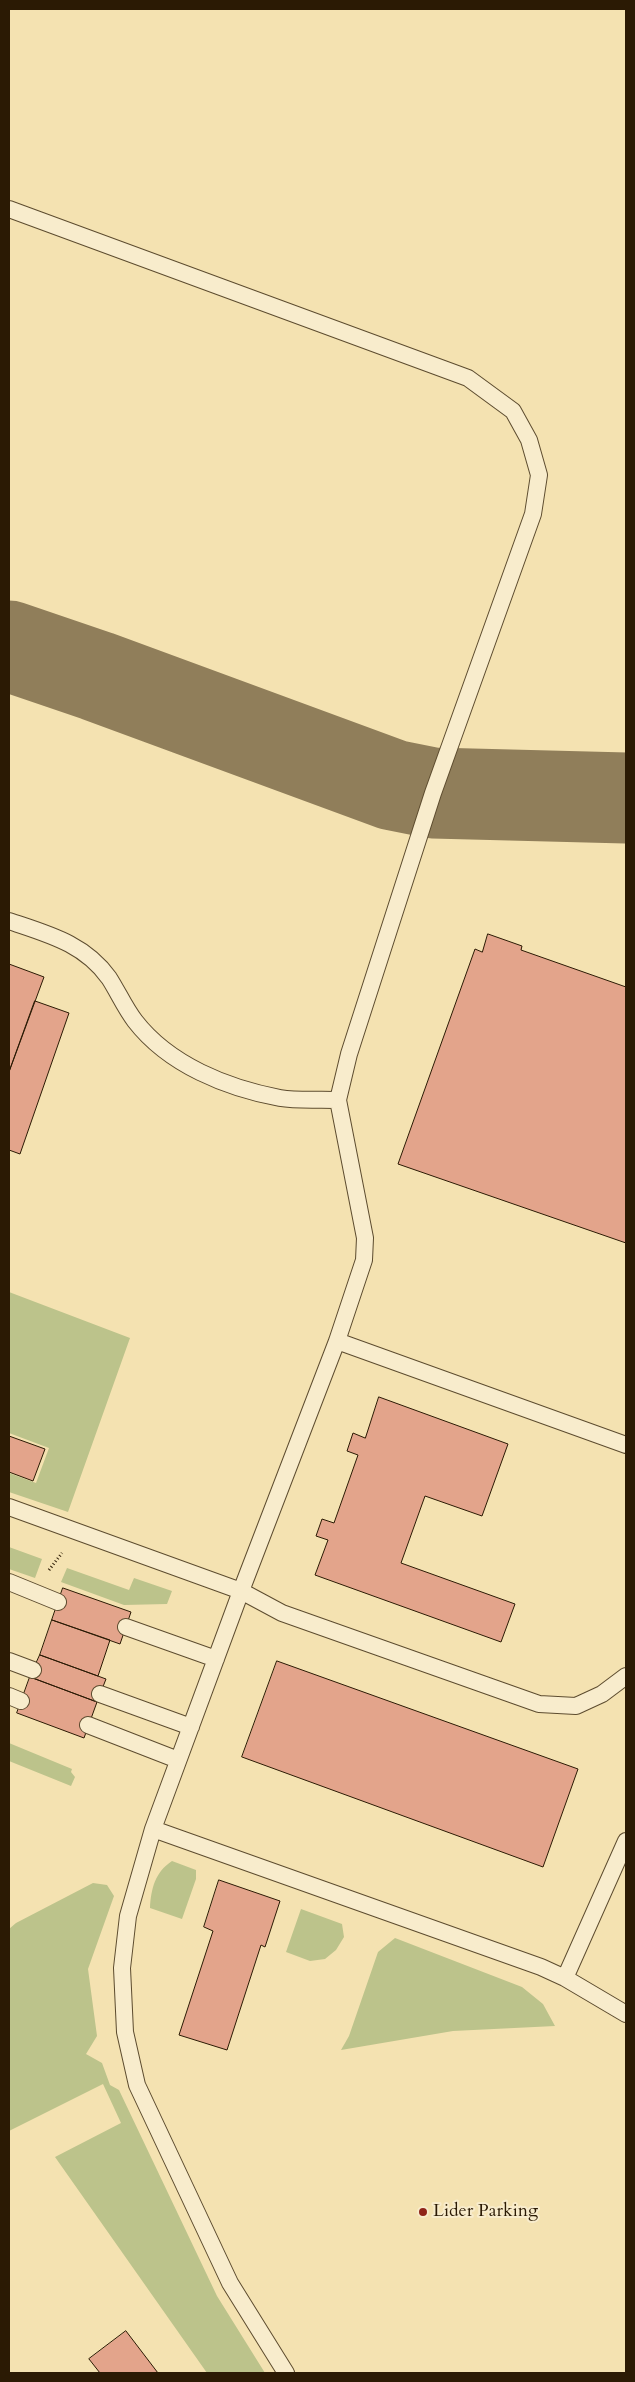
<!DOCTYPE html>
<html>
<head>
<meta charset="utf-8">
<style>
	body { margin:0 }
	#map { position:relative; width:635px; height:2382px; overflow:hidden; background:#f4e2b1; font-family:Cardo,serif }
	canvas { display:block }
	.frame { position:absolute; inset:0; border:10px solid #2b1a04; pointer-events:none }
</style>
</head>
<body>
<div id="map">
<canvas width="635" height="2382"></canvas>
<div class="frame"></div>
</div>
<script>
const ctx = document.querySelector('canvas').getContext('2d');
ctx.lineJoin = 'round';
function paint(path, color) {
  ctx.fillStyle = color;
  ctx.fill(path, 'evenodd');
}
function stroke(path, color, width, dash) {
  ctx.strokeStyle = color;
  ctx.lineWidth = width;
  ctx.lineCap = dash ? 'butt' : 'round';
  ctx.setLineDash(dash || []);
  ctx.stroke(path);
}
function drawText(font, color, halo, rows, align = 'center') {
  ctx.font = font + ' Cardo,serif';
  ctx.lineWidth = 4;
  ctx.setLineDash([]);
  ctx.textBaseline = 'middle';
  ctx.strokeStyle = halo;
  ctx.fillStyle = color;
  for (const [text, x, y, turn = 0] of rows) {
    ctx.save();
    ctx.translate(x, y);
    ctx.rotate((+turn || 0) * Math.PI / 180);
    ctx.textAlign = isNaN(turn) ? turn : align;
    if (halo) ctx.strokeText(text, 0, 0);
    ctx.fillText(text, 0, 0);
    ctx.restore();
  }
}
paint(new Path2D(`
	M9 1292 130 1338 68 1512 9 1492V1473L36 1483 49 1448 9 1433Z
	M9 1547 42 1559 35 1578 9 1569Z
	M67 1568 129 1590 134 1578 172 1591 167 1604 124 1605 61 1582Z
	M9 1743 72 1769 71 1772 75 1777 71 1786 9 1761Z
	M172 1861 196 1870V1879L182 1919 150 1908C151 1889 155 1872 172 1861Z
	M93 1883 107 1885 114 1896 88 1969 97 2036 86 2054 102 2063 110 2085 119 2090 217 2296 265 2373H207L55 2157 121 2123 103 2084 9 2131V1929L16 1923Z
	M301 1909 342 1924 344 1937 336 1950 325 1959 310 1961 286 1952Z
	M395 1938 522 1987 543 2004 555 2026 453 2031 341 2050 349 2036 378 1952Z`), '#bcc38b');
stroke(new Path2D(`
	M9 646 97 676 393 785 433 793 626 798`), '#907e5a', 91);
const building = new Path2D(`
	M488 934 522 946 521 950 626 987V1243L398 1164 475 949 482 952Z
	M9 964 44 977 9 1072Z
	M35 1001 69 1013 20 1154 9 1150V1072Z
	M379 1397 508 1444 482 1516 425 1496 401 1563 515 1604 501 1642 315 1575 328 1540 316 1536 322 1519 334 1523 358 1455 347 1451 353 1433 365 1438Z
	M9 1436 45 1449 33 1481 9 1472Z
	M63 1588 131 1612 120 1644 52 1620Z
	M52 1620 110 1640 98 1676 40 1655Z
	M40 1655 106 1679 97 1702 30 1677Z
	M277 1661 578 1769 543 1867 242 1757Z
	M30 1677 97 1702 84 1738 17 1713Z
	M219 1880 280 1901 265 1947 261 1945 227 2050 179 2035 213 1931 204 1927Z
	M126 2331 158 2373H100L89 2359Z`);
paint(building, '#e3a48b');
stroke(building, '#2b1a04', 1);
const lane = new Path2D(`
	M9 209 468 378 513 411 529 440 539 475 533 514 433 793 349 1054 338 1100 365 1238 364 1260 337 1341 241 1591 153 1829 128 1916 122 1968 125 2032 137 2085 230 2283 286 2373
	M9 921C47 934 84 943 109 978 118 992 125 1008 135 1021 169 1065 227 1088 280 1098 298 1101 319 1099 338 1100
	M337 1341 626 1445
	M9 1507 241 1591 282 1613 539 1704 576 1706 602 1694 626 1676
	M9 1582 58 1602
	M126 1627 216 1659
	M9 1661 33 1670
	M100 1694 191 1727
	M9 1696 21 1701
	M88 1725 178 1760
	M153 1829 541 1967 565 1978 626 2014
	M565 1978 626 1841`);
stroke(lane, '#5d4c2f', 18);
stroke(new Path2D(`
	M49 1570 62 1553`), '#2b1a04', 3, [1, 2.5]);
stroke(lane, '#f8eccc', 16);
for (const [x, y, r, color] of [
	[423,2212,5,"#8f2418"]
]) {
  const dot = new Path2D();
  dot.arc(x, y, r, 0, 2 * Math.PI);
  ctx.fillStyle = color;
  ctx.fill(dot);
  stroke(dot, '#f8eccc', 2);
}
drawText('18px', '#2b1a04', '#f8eccc', [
	["Lider Parking",433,2212]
], 'left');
</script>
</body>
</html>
